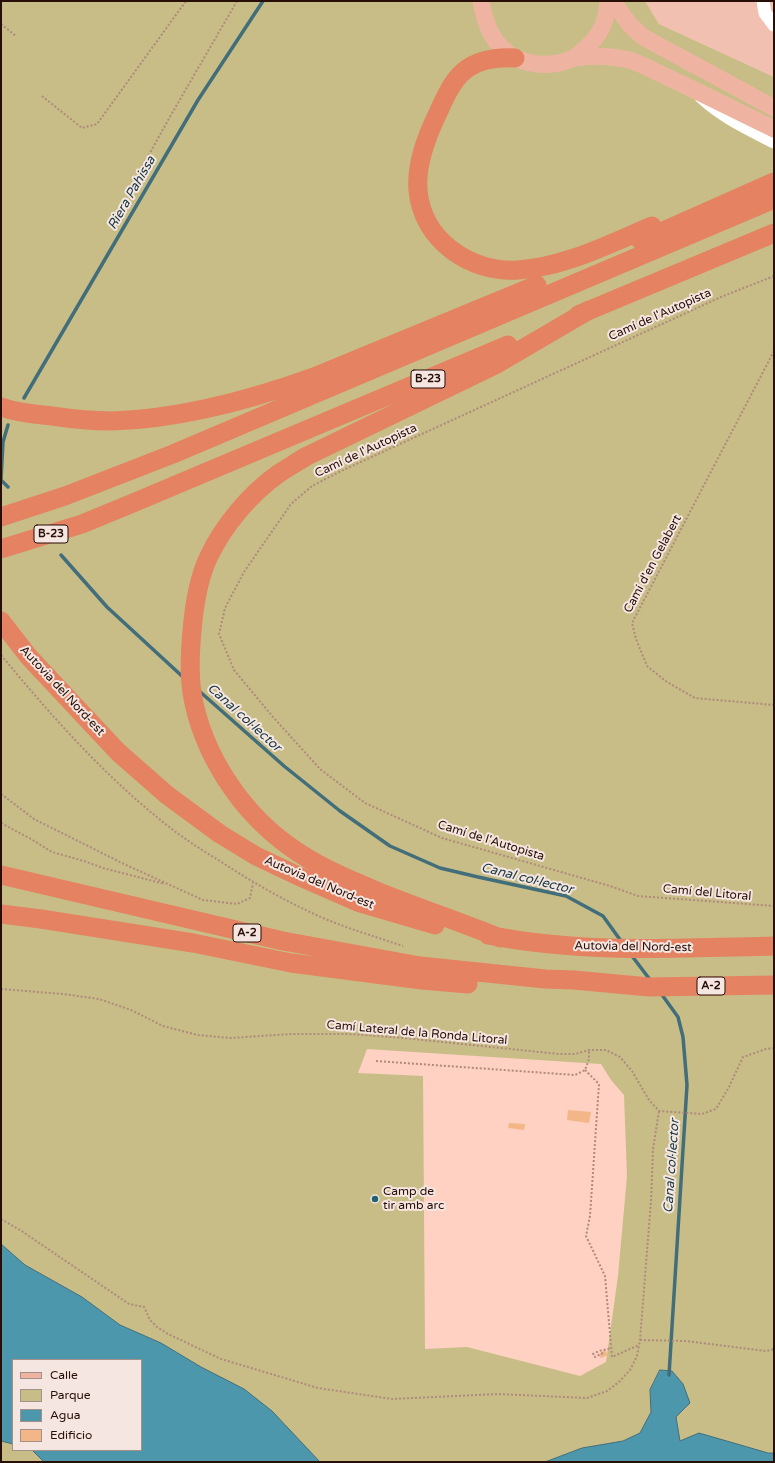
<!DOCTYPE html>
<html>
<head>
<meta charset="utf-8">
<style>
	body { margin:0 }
	#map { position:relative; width:775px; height:1463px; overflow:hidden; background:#fed1c2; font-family:"Varela Round",sans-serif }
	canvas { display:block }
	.frame { position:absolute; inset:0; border:2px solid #270e06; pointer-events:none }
	.legend { position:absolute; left:12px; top:1359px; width:130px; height:92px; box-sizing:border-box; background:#f5e6e1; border:1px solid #a39089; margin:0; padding:5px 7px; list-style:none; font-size:12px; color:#270e06 }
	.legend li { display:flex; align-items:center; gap:8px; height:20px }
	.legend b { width:20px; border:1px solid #a39089 }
</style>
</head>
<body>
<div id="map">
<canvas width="775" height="1463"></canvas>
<div class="frame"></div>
<ul class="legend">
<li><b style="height:5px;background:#efb4a1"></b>Calle</li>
<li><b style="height:11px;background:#c8bd86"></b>Parque</li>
<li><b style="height:11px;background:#4c97ac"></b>Agua</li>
<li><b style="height:11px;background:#f2b687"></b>Edificio</li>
</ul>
</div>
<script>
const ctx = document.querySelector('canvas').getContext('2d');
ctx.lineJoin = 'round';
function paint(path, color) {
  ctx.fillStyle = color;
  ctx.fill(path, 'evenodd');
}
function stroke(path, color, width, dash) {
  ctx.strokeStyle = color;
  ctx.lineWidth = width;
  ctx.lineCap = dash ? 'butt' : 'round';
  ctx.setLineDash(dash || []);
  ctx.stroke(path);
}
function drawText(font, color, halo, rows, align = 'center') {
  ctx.font = font + ' "Varela Round",sans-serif';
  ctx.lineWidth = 4;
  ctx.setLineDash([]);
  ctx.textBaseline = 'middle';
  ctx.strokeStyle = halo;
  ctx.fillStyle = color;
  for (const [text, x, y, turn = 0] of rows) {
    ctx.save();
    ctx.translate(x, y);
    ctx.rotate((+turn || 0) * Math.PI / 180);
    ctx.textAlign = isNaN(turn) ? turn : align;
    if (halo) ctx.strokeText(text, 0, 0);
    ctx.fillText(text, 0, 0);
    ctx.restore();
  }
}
paint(new Path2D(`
	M645 1H774V77L659 24Z`), '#f2c0b1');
paint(new Path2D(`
	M1 1H645L659 24 774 77V1453L680 1441 676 1417 686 1408 683 1384 672 1371 660 1370 650 1390 651 1412 640 1433 623 1441 582 1448 545 1462H320L300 1442 201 1367 161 1343 120 1325 82 1297 25 1265 1 1244ZM367 1049 601 1064 611 1080 624 1095 627 1176 618 1276 606 1362 580 1376 467 1347 425 1349 423 1076 358 1073Z
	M1 1441 13 1444V1450H32L44 1462H1Z`), '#c8bd86');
const water = new Path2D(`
	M1 1244 25 1265 82 1297 120 1325 161 1343 201 1367 244 1389 272 1411 320 1462H44L32 1450H141V1360H13V1444L1 1441Z
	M660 1370 672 1371 683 1384 690 1403 676 1417 680 1441 699 1433 768 1453H774V1462H545L582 1448 623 1441 640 1433 651 1412 650 1390Z`);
paint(water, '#4c97ac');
stroke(water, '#416e7a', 1);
stroke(new Path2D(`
	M24 398 198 100 263 1
	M1 480 3 442 8 425
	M1 480 8 487
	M61 555 107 607 183 677
	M198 690 284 766 340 811 390 846 440 868 478 877 566 896 603 916 621 941
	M632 956 651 981
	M660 992 678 1017 683 1037 687 1085 669 1375`), '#416e7a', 3.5);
paint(new Path2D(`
	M568 1110 591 1112 589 1123 567 1120Z
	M509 1123 525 1124 524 1130 508 1128Z
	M605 1350 608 1355 601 1358 599 1354Z`), '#f2b687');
stroke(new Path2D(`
	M1 24 16 36
	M42 96 82 128 97 124 186 1
	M131 187 171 115 237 1
	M774 276 721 297 339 472 312 486 291 504 244 572 225 608 219 634 234 670 273 717 320 769 365 803 442 838 610 886 638 896 774 906
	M774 351 632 623 636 639 647 666 667 682 695 698 774 705
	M1 655C49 713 99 770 158 818 177 834 198 848 220 861 253 883 287 902 323 918 349 929 376 937 403 946
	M1 794 34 819 124 864 203 900 237 904 250 898 253 883
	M1 823 31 839 52 852 84 861 103 868 165 884
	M1 989 63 994 99 999 131 1010 163 1026 198 1035 230 1038 292 1034H349L404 1038 559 1054H575L589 1050H606L620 1057 632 1071 649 1100 659 1111 702 1114 716 1109 729 1087 743 1057 766 1049 774 1048
	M376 1061 575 1075 585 1070 589 1059V1050
	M585 1070 599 1084 590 1216 586 1236 605 1276 612 1357 639 1345
	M1 1219 20 1230 129 1304 144 1307 150 1320 157 1327 168 1334 221 1359 318 1388 392 1399 498 1394 587 1398 607 1391 619 1382 630 1370 637 1356 640 1340 651 1201 653 1149 659 1111
	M640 1340 685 1341 766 1351 774 1349
	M603 1353 595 1357 593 1354 599 1351 612 1348`), '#af897d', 2, [2, 2]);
stroke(new Path2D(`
	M763 1 765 13 774 25
	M701 97C724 118 747 128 774 142`), '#fff', 13);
stroke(new Path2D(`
	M481 1C485 24 493 47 516 58 531 65 547 66 563 62 567 61 571 59 574 58 592 55 612 56 629 60 641 63 653 71 665 76 702 93 738 112 774 129
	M613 1 629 24 643 37 774 108
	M574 58C595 42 607 28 608 1`), '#efb4a1', 17);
stroke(new Path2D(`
	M515 58C497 57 479 59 464 71 451 82 444 100 437 115 426 138 416 164 418 190 422 240 470 273 518 270 565 267 609 244 652 226
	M641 241 774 182
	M578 315 774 233
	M1 407C17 413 35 414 52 416 72 419 92 421 112 421 181 419 250 400 314 377L537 285
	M1 517 65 496 173 454 774 199
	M1 549 82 524 133 503 508 345
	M1 621 29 657 118 752 167 795 220 834 256 856 296 875 360 903 435 925
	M1 875 283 941 420 966 545 979 574 980 649 987 774 985
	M1 914 41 919 193 943 291 963 422 980 468 984
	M488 935C582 954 679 948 774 946
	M500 938C460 922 419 908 379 892 348 879 316 866 289 846 240 811 202 753 192 693 189 672 190 652 192 631 194 606 198 579 209 556 224 525 250 494 278 474 287 468 296 463 305 457L495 365 589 310`), '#e48262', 19);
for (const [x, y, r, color] of [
	[375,1199,4,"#1e6274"]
]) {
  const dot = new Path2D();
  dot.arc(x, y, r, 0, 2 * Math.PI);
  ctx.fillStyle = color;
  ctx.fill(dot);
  stroke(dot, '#f5e6e1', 1.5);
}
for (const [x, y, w] of [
	[428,379,34],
	[51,534,34],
	[247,933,28],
	[711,986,28]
]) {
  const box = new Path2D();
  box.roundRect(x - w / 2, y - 9, w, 18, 3);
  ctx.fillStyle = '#f5e6e1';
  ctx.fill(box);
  stroke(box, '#270e06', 1);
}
drawText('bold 11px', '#270e06', null, [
	["B-23",428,379],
	["B-23",51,534],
	["A-2",247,933],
	["A-2",711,986]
]);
drawText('12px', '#270e06', '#f5e6e1', [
	["Camí de l'Autopista",660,315,-24],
	["Camí de l'Autopista",366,451,-25],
	["Camí d'en Gelabert",653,564,-62],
	["Autovia del Nord-est",62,691,47],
	["Camí de l'Autopista",491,841,17],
	["Autovia del Nord-est",319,883,23],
	["Camí del Litoral",707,893,5],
	["Autovia del Nord-est",633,947,1],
	["Camí Lateral de la Ronda Litoral",417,1033,5]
]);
drawText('12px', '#270e06', '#f5e6e1', [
	["Camp de",383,1192],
	["tir amb arc",383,1206]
], 'left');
drawText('italic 13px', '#143841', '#f5e6e1', [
	["Riera Pahissa",132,193,-60],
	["Canal col·lector",244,718,42],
	["Canal col·lector",527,879,14],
	["Canal col·lector",672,1166,-86]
]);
</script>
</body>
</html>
